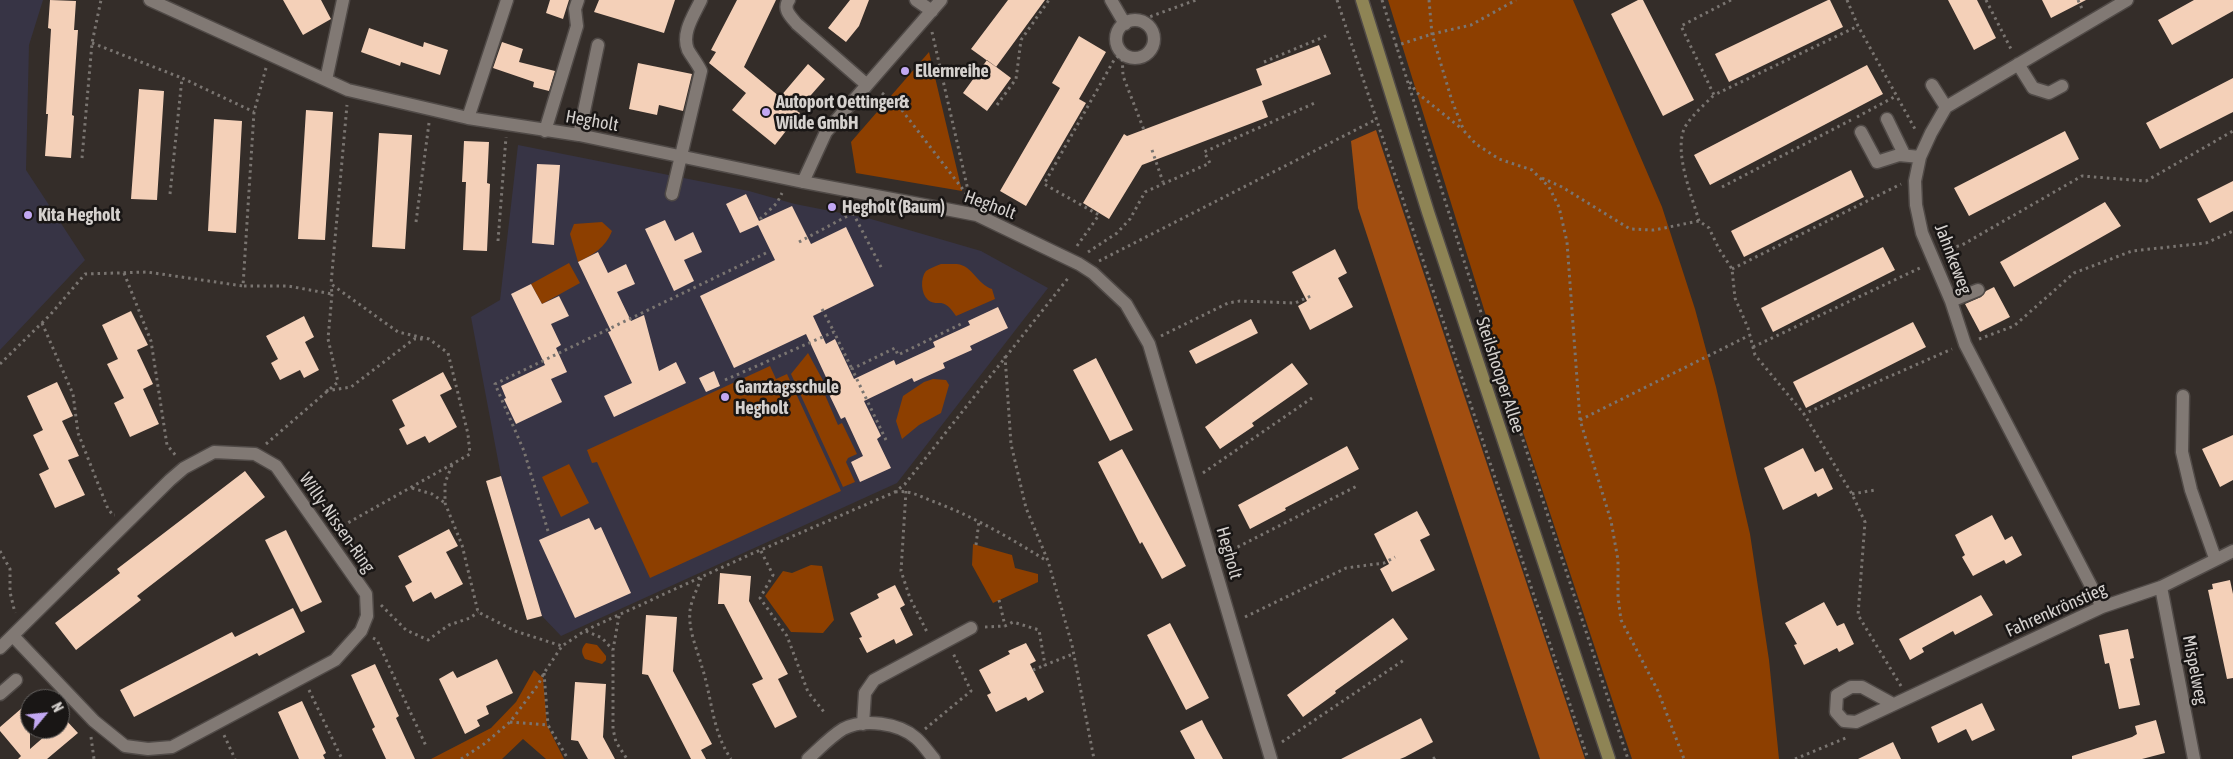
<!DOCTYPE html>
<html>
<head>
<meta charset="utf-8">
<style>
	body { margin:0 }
	#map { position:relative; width:2233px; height:759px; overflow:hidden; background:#342d29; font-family:"Asap Condensed",sans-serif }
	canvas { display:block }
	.north { position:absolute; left:20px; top:689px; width:50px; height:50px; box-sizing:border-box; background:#191615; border:1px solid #64615f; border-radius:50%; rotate:62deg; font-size:14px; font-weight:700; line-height:20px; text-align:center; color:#d5d1ce }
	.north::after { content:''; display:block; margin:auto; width:18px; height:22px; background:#c2a8f2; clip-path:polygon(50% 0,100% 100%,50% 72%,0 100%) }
</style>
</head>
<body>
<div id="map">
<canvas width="2233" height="759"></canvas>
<div class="north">N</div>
</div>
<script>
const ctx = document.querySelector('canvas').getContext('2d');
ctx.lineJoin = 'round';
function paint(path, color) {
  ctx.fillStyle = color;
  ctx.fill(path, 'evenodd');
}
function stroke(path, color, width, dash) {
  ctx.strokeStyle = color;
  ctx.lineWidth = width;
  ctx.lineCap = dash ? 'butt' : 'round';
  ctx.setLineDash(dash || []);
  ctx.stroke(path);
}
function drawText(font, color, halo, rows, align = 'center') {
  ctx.font = font + ' "Asap Condensed",sans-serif';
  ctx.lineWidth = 5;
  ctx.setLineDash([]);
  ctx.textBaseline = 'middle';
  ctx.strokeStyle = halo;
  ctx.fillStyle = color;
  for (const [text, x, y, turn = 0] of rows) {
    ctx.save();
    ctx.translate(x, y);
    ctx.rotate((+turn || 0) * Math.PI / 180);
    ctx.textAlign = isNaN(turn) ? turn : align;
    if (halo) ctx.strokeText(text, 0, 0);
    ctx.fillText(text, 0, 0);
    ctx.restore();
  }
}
paint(new Path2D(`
	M0 0H43L29 45 26 170 85 260 0 350Z
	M518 145 749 191 795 204 871 219 981 251 1048 288 897 483 561 636 542 616 501 476 471 317 500 300Z`), '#373445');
paint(new Path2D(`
	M1388 0H1573L1662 207 1695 309 1716 387 1750 534 1769 660 1779 759H1632L1510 393Z
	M929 52 962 191 856 173 851 142Z
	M602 222 612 231C605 248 594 254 578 262L570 234 574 224Z
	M569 263 580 283 542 304 531 284Z
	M941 264C946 264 952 264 957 264 973 266 977 284 992 289L995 299 956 316C942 295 939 308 928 300 921 294 920 278 926 271 930 268 936 266 941 264Z
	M808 353 826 386 822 388 838 425 842 423 857 454 848 458 846 462 855 482 843 487 791 374Z
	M770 366 776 379 787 374 841 491 650 578 597 462 592 463 587 450Z
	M933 379 946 380 949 385 941 413 919 425 902 439 896 421 903 396 924 382Z
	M569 464 589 503 561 517 542 477Z
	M973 544 1012 555 1015 568 1038 574V582L993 603 972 565Z
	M811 565 822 566 834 620 823 633 791 632 765 596 783 571 792 573Z
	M586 643 597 645 606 656V660L602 664 585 659C581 652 581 649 586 643Z
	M534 670 543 678 547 725 564 759H546L523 739 502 759H431L491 728 516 702Z`), '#8d3f00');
paint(new Path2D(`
	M1376 130 1585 759H1540L1358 208 1351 141Z`), '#a24e10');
paint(new Path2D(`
	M50 0 76 1 74 30H78L72 115 74 116 71 158 45 156 48 114H46L51 29 48 28Z
	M283 0H321L331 19 303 35Z
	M550 0H569L563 19 546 13Z
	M599 0H675L664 33 594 12Z
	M737 0H776L744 67 780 97 808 64 825 79 797 111 800 113 775 145 732 110 746 93 709 63 716 52 711 50Z
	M850 0H869L859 26 846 42 828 28Z
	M1008 0H1045L996 67 971 49Z
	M1638 0H1643L1694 100 1663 116 1611 14Z
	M1828 0H1830L1843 27 1729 82 1715 54Z
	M1948 0H1977L1996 38 1974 50Z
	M2042 0H2086L2051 18Z
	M2194 0H2233V11L2172 45 2158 20Z
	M369 28 423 47 424 42 448 50 440 75 401 62 400 66 361 52Z
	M1079 36 1106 52 1079 99 1086 103 1026 206 1000 191 1060 88 1052 83Z
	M502 42 523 49 519 62 555 71 549 91 533 87 534 82 493 68Z
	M1319 45 1331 74 1262 101 1268 117 1142 165 1109 219 1083 203 1124 134 1127 136 1262 85 1256 69Z
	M987 60 1011 78 987 111 963 93Z
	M638 63 692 74 683 111 659 105 657 115 629 109Z
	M1867 65 1883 94 1710 185 1694 155Z
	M2233 78V112L2160 149 2146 123Z
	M139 89 164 91 157 200 131 199Z
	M306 110 333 112 325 240 298 239Z
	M214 119 242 121 236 233 208 231Z
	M2065 131 2079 159 1969 216 1954 188Z
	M379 133 412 135 405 249 372 247Z
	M464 141 489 142 487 183 490 184 487 251 463 250 466 182H462Z
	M537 164 560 165 554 245 532 243Z
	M1851 170 1864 197 1744 257 1731 231Z
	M2233 181V211L2210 223 2197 199Z
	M746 194 759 221 792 206 811 244 846 227 874 286 813 316 826 344 835 339 854 379 894 360 896 365 935 347 933 342 970 325 968 321 998 307 1008 328 970 346 972 350 943 363 945 368 914 382 912 378 864 401 881 436 877 439 891 468 860 482 851 462 863 456 845 417 841 419 827 390 831 388 806 334 734 368 700 296 775 260 758 225 740 233 726 204Z
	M2105 202 2121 226 2014 287 2000 262Z
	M665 220 675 241 693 232 702 252 684 260 694 281 674 291 645 229Z
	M1883 247 1895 270 1773 332 1761 308Z
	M1335 249 1347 273 1338 278 1353 307 1310 330 1298 306 1307 301 1292 272Z
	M598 252 608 273 626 264 635 284 617 292 631 321 644 315 659 371 676 362 686 383 614 417 604 396 632 383 608 332 611 331 578 262Z
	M531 284 542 304 559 296 569 316 551 324 561 345 556 348 567 372 551 379 562 402 516 424 504 399 506 398 501 386 545 365 511 294Z
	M1994 287 2010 317 1980 332 1965 304 1981 297 1986 291Z
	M131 311 148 345 137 350 153 384 143 389 159 424 130 437 114 403 124 398 107 364 118 359 102 325Z
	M304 316 314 337 305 342 319 370 304 378 300 370 280 380 271 363 278 359 266 336Z
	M1251 319 1258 333 1196 364 1189 351Z
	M1913 322 1926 347 1806 408 1793 382Z
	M1096 358 1133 430 1110 441 1073 370Z
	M1292 363 1308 384 1252 423 1254 426 1220 449 1205 427Z
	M714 371 720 386 706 392 699 378Z
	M443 372 452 389 440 395 457 427 429 443 425 436 407 445 399 429 405 426 392 400Z
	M57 382 73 416 62 421 79 456 68 460 85 495 55 508 39 474 49 469 33 435 43 430 27 396Z
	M2233 435V480L2220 487 2202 449Z
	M1347 446 1359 469 1285 508 1286 510 1250 529 1238 505Z
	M1803 448 1815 472 1823 468 1833 489 1818 497 1816 493 1783 510 1764 468Z
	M1122 449 1186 566 1162 579 1142 542 1140 544 1098 462Z
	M245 471 265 497 137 596 141 600 76 650 55 623 120 573 117 569Z
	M501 476 542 616 527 620 486 481Z
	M1417 511 1430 535 1420 540 1435 570 1392 592 1380 569 1389 564 1374 534Z
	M1992 515 2005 540 2012 536 2022 555 2006 564 2004 560 1973 576 1962 557 1965 555 1955 535Z
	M589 518 595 530 601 527 631 593 575 618 539 540Z
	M449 529 458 546 446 552 463 584 435 599 431 592 413 602 405 586 412 582 398 556Z
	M286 530 322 602 301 612 265 540Z
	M720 573 751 576 749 601 788 674 778 679 797 717 775 728 752 684 763 679 724 604H718Z
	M2230 580 2233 594V678L2227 679 2208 590 2213 589 2212 584Z
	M895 585 905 605 900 608 913 635 896 644 894 639 867 653 859 638 862 637 850 613 879 598 877 594Z
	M1981 595 1993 615 1955 635 1953 631 1922 648 1924 652 1910 660 1899 639Z
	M1824 602 1837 626 1844 623 1854 644 1839 652 1837 648 1804 665 1794 645 1797 644 1785 623Z
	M293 608 305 632 259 656 257 653 134 717 120 690 232 632 235 637Z
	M646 615 677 617 673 671 712 744 701 750 706 759H691L648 675 642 674Z
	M1393 618 1408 639 1335 691 1336 693 1303 717 1287 695Z
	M1170 623 1209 698 1186 710 1147 635Z
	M2128 629 2134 658 2130 659 2140 705 2119 709 2109 663 2105 664 2099 635Z
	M1026 643 1036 661 1030 664 1044 692 1028 701 1026 697 996 712 987 695 991 693 979 670 1010 654 1008 651Z
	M497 659 513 693 486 706 489 714 477 720 480 726 465 734 439 679 453 671 457 678Z
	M375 664 399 716 396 718 415 759H386L372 729 375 727 351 675Z
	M575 682 606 684 603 737 615 759H588L578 741 571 740Z
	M30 701V749L53 729H60V723L65 719 78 733 47 759H18L21 756 0 731V727Z
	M302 701 326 753 323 755 325 759H299L278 712Z
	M1982 703 1995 730 1972 741 1966 729 1938 743 1931 727Z
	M1421 718 1433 742 1405 757 1400 759H1341Z
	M1202 720 1207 730 1223 759H1195L1180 731Z
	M2156 720 2165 753 2142 759H2072V756L2132 737 2137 734 2135 726Z
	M1893 742 1901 759H1858Z`), '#f4d0b8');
const minor = new Path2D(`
	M150 0 348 90 468 118 579 135 803 182 977 215 1079 264 1093 273 1126 304 1149 344 1271 759
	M789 0C782 9 791 17 797 24L867 85
	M916 0 932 11
	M1111 0 1125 24
	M1116 39a19 19 0 1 1 38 0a19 19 0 1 1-38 0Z
	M2018 64 2033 88 2049 93 2062 86
	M326 80 343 0
	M1932 85 1946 107
	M468 118 507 0
	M1887 119 1904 154
	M545 131 577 26 575 9 578 0
	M1861 132 1877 162 1899 155 1920 157
	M579 135 598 45
	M803 182 826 132 941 0
	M672 194 701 71C697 63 692 57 688 50 681 33 694 15 701 0
	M1951 301 1978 290
	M2183 396 2182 452 2191 490 2215 558
	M2161 587 2194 759
	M2102 607 1965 344 1951 301 1922 233 1916 205 1915 181 1920 157 1931 133 1946 107 2127 0
	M0 648 170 480 184 468 214 452 255 454 276 466 366 594 367 616 361 631 335 660 172 747 148 749 125 746 94 721 13 636
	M0 694 16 680
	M1893 704 1862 687H1851L1837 695 1836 712 1844 721 1856 722 2102 607 2161 587 2233 551
	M863 724 865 693 874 680 971 628
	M808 759C819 749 830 737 843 729 864 718 899 723 916 738 923 744 928 752 934 759`);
const major = new Path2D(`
	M1362 0 1428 212 1609 759`);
stroke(minor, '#504a47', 15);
stroke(major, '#504a47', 15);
stroke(new Path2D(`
	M1337 0 1588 759
	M1382 0 1465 264 1628 759
	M1429 0 1432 34 1452 101 1464 131 1476 144 1499 159 1532 170 1549 187 1559 207 1567 242 1580 420 1611 521 1618 560V597L1621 620 1658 691 1684 759
	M1731 0 1681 26 1714 95 1858 26
	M1847 0 1858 26 1915 129
	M1986 0 2012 51
	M2078 0 2083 11
	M1138 21 1196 0
	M932 32 970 199
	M92 43 182 78
	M1395 46 1432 34 1471 25 1516 0
	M1264 62 1328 35
	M266 68 254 112 243 286H288L332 294 331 285
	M1410 82 1416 92 1462 129
	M882 93 901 109 968 196
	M997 105 1016 79 1021 40 1049 0
	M1857 117 1896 96
	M1152 150 1163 182
	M82 158 92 43 101 0
	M1542 178 1562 187 1630 229 1654 230 1699 221 1709 228 1719 249 1732 269 1735 298 1748 328 1755 355 1804 414
	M1722 187 1851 120
	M170 194 182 78 254 112
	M853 213 882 269
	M760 219 777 203 782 193
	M1699 221C1692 196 1673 151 1685 127 1692 115 1704 105 1714 95
	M416 222 429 123
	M498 241 506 137
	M799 242 853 213V205
	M1077 246 1099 215 1044 184 1114 60 1122 53 1123 76 1144 130
	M1944 250 1962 245 2082 176 2146 181 2233 131
	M1088 252 1117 233 1130 219 1145 192 1210 163 1204 152 1315 103
	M1099 261 1377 119
	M1732 269 1901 184
	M124 273 151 341 167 445 177 457
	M822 309 834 332
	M42 323 73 394 78 433 108 509 113 515H115
	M1161 336 1228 303 1240 301 1295 303 1313 295
	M1979 339 2014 326 2074 273 2132 251 2206 243 2233 231
	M1753 347 1922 267
	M1005 356 1011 444 1026 508 1048 561 1072 645 1094 759
	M0 364 50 315 85 274 147 272 243 286
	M725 380 834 332 852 369
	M326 391 351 387 414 339H423
	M1580 420 1750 335
	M886 440 852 369 895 348 898 355 963 323
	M266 444 338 382 328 339 332 294
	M452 465 445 483V503L462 545 478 612 515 631 562 646
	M1203 473 1312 398
	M412 488 432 494 445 503
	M906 491 901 571 910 598 928 634
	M895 492C909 490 920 496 932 501 973 516 1010 538 1047 561
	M1852 494 1875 490
	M337 529 470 454 468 434 448 353 429 339 398 332 331 284 347 105
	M548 531 524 451 495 384 768 252
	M976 545 979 521
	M0 551 10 569V592L15 613
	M761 551 773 575 760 598 787 636 808 692 824 712
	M1226 553 1357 486
	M701 578C698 588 691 600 690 611 688 630 697 649 702 667 712 698 712 731 731 759
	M999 600 1005 626
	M381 605 406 630 428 640 449 625 470 618 478 612
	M619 616 613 650V729L616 742 627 759
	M1245 617 1346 568 1384 563 1395 557
	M985 627 1005 626 1013 622 1039 630 1045 665 1073 654
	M586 631 602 638 613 650
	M373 638 377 640 426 746
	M1033 670 1045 665
	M544 673 548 725
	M1901 686 1858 615 1865 522 1852 494 1804 414 1952 349
	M309 690 342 759
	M510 722 548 725 568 759
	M925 729 971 691 953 653
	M224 735 235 759
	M91 737 94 759
	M1282 742 1404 660
	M461 759 484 744 510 722 538 685 544 673 562 646 586 630 749 555 895 492 905 484 1069 277
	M1433 759 1436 757
	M1795 759 1848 737`), '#7a7571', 3, [2.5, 4]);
stroke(minor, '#817974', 12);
stroke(major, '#8e8455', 12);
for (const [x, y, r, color] of [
	[905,71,5,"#c2a8f2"],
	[766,112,5,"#c2a8f2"],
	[832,207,5,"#c2a8f2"],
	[28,215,5,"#c2a8f2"],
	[725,397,5,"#c2a8f2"]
]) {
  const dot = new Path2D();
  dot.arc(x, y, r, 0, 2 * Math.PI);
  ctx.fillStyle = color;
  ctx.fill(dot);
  stroke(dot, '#191615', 2);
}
drawText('bold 18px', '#d5d1ce', '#191615', [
	["Ellernreihe",915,71],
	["Autoport Oettinger&",776,102],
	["Wilde GmbH",776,123],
	["Hegholt (Baum)",842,207],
	["Kita Hegholt",38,215],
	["Ganztagsschule",735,387],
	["Hegholt",735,408]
], 'left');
drawText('18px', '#d5d1ce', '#191615', [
	["Hegholt",592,121,10],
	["Hegholt",990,205,20],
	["Jahnkeweg",1953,259,69],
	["Steilshooper Allee",1500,375,72],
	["Willy-Nissen-Ring",337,523,55],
	["Hegholt",1229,553,74],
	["Fahrenkrönstieg",2056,610,-24],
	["Mispelweg",2195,670,79]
]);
</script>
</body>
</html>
